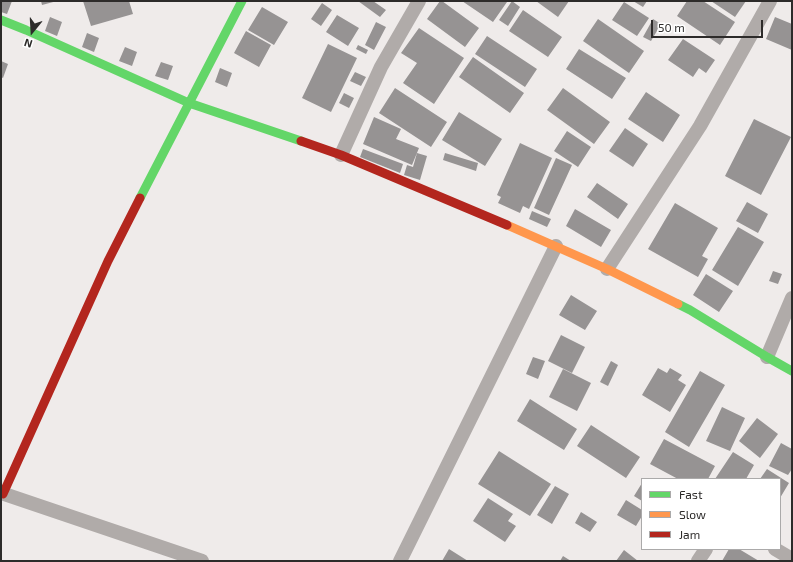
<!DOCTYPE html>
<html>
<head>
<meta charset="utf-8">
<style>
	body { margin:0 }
	#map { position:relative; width:793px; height:562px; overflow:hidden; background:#efebea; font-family:"Exo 2",sans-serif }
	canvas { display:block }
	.frame { position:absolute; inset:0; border:2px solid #2d2b2a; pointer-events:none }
	.legend { position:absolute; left:641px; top:478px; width:140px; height:72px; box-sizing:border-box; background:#fff; border:1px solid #abaaaa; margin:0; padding:5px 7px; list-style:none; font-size:12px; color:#2d2b2a }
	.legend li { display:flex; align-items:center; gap:8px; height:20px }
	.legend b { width:20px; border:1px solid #abaaaa }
	.north { position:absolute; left:12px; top:12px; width:40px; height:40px; -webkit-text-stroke:3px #fff; paint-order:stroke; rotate:198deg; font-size:11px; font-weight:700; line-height:16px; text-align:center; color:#2d2b2a }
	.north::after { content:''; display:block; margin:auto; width:14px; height:18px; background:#2d2b2a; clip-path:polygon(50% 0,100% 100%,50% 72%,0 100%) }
	.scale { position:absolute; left:651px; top:20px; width:112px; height:18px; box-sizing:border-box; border:2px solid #2d2b2a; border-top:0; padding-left:5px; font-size:12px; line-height:14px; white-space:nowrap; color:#2d2b2a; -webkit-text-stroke:3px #fff; paint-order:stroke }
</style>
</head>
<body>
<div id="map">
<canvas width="793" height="562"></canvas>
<div class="frame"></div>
<ul class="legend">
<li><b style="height:5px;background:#63d668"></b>Fast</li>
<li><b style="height:5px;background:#ff974d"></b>Slow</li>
<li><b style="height:5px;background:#b3261e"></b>Jam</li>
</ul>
<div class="north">N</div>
<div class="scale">50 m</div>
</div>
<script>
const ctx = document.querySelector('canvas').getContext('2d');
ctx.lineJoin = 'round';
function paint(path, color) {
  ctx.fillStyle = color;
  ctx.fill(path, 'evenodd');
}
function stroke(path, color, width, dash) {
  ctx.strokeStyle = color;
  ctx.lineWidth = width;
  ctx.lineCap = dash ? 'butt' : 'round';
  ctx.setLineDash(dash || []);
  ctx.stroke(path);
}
paint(new Path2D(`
	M1 1H12L7 14 1 12Z
	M41 1H57L42 5Z
	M83 1H129L133 14 91 26Z
	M358 1H373L386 10 380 17Z
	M440 1H442L479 28 465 47 427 19Z
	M462 1H506L507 2 493 22Z
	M512 1 520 7 508 26 499 20Z
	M536 1H569L558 17Z
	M633 1H647L643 7Z
	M687 1H703L735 22 720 45 677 16Z
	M711 1H746L735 17Z
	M624 2 649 18 637 36 612 20Z
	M322 3 332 10 321 26 311 19Z
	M262 7 288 22 274 45 248 30Z
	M523 10 562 37 548 57 509 31Z
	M337 15 359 28 348 46 326 32Z
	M50 17 62 22 57 36 45 31Z
	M775 17 792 24V50L766 39Z
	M598 19 644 51 629 73 583 41Z
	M653 19 661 24 651 41 643 37Z
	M376 22 386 27 374 50 365 45Z
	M419 28 464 58 434 104 403 83 417 63 401 53Z
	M246 31 271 45 259 67 234 53Z
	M87 33 99 38 94 52 82 47Z
	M487 36 537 69 525 87 475 54Z
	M683 39 715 60 706 73 699 68 693 77 668 60Z
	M328 44 357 58 331 112 302 98Z
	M358 45 368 50 366 54 356 49Z
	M125 47 137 52 132 66 119 61Z
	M579 49 626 78 612 99 566 69Z
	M473 57 524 93 510 113 459 77Z
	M1 61 8 64 3 78 1 77Z
	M161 62 173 66 168 80 155 76Z
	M220 68 232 73 227 87 215 82Z
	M355 72 366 77 361 86 350 81Z
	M395 88 447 122 431 147 379 113Z
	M563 88 610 122 594 144 547 110Z
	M646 92 680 115 663 142 628 119Z
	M344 93 354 98 349 108 339 103Z
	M459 112 502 139 485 166 442 140Z
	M374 117 401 129 396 139 419 148 412 165 363 144Z
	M754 119 791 137 761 195 725 176Z
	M625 128 648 144 633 167 609 151Z
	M567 131 591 147 578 167 554 151Z
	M520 143 552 158 529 209 523 206 520 213 498 203 501 197 497 195Z
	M363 149 403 164 400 173 360 157Z
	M417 153 427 156 420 180 404 175 407 165 413 167Z
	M445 153 478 163 476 171 443 160Z
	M556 158 572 165 549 215 534 208Z
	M597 183 628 204 618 219 587 197Z
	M747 202 768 214 758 233 736 221Z
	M675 203 718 228 702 256 708 259 698 277 648 249Z
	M575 209 611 230 601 247 566 226Z
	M532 211 551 219 547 227 529 219Z
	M738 227 764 242 738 286 712 270Z
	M773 271 782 274 778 284 769 281Z
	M706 274 733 291 719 312 693 295Z
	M571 295 597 311 585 330 559 315Z
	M561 335 585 347 572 373 548 361Z
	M533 357 545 361 538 379 526 374Z
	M611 361 618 365 608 386 600 382Z
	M658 368 667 373 670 368 682 375 678 380 686 385 670 412 642 395Z
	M563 369 591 383 577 411 549 397Z
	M700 371 725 385 689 447 665 432Z
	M530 399 577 429 564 450 517 421Z
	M722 407 745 418 730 451 706 441Z
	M757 418 778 434 760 458 739 441Z
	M591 425 640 457 626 478 577 446Z
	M664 439 715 466 708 479H678L650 464Z
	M781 443 792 449V469L788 475 769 466Z
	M499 451 551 484 530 516 478 484Z
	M733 452 754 465 746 479H715Z
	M767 469 789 483 780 498V479H760Z
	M642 483V501L634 496Z
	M555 486 569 494 552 524 537 515Z
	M488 498 513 514 508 521 516 526 505 542 473 521Z
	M626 500 642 510V516L636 526 617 515Z
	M581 512 597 522 590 532 575 523Z
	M449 549 468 561H442Z
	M729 549H739L759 561H722Z
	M624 550 638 561H616Z
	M563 556 571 561H560Z`), '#969393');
stroke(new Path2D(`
	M341 155 381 67 419 1
	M607 269 700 126 770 1
	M767 357 792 298
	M1 493 202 561
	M775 549 792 559
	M400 561 556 246
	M698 561 706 549`), '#b0aba9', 14);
stroke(new Path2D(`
	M1 20 26 30 189 103 301 141
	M140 198 242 1
	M678 304 690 310 767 357 792 371`), '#63d668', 9);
stroke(new Path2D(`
	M507 225 607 269 678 304`), '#ff974d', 9);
stroke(new Path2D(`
	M301 141 341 155 507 225
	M3 494 108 261 140 198`), '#b3261e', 9);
</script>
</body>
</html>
